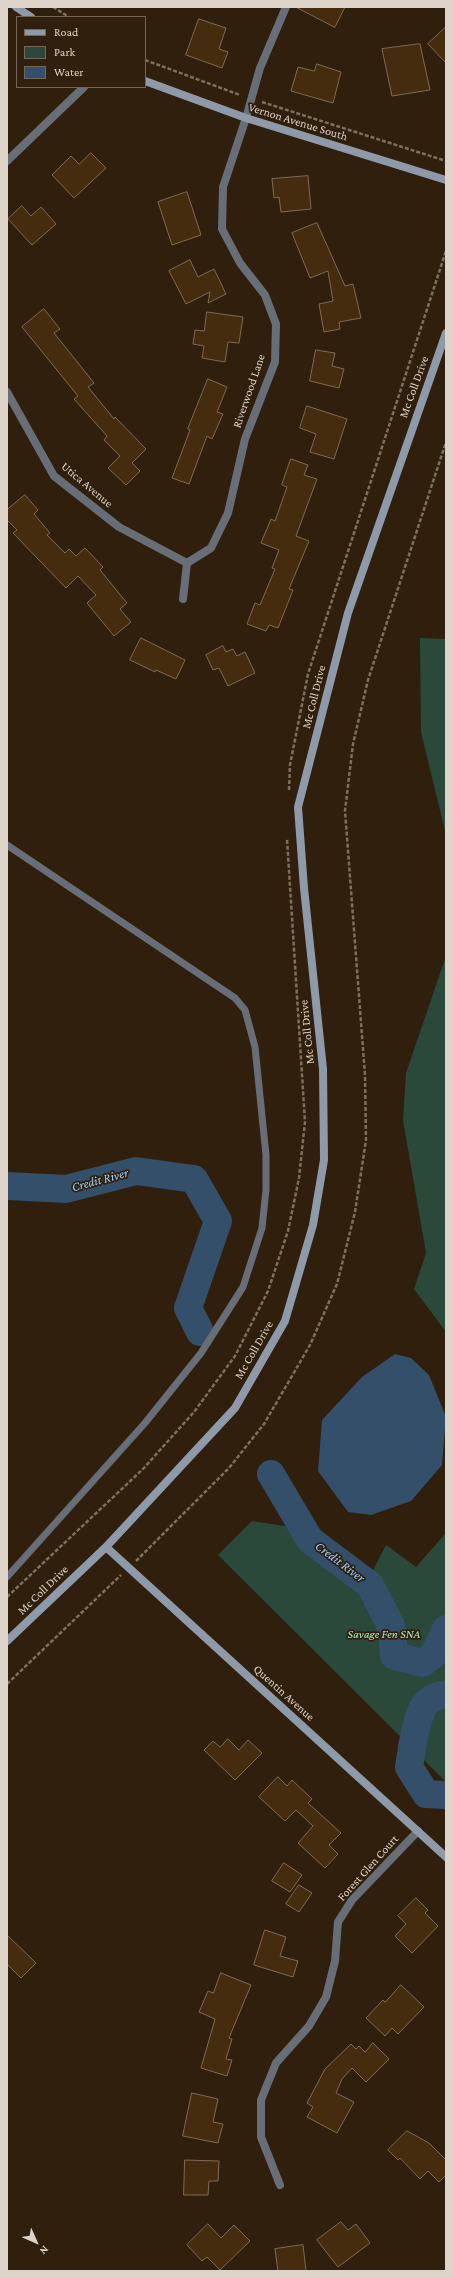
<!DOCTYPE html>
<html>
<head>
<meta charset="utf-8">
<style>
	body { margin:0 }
	#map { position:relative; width:453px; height:2278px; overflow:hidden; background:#2f1f0c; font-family:"Crimson Pro",serif }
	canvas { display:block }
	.frame { position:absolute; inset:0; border:8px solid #ded3c8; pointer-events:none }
	.legend { position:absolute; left:16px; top:16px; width:130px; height:72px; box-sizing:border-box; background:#2f1f0c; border:1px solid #756757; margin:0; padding:5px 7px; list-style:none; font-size:12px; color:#ded3c8 }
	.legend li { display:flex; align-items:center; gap:8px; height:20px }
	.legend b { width:20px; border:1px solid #756757 }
	.north { position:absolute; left:16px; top:2222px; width:40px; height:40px; -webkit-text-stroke:3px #2f1f0c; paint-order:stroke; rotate:135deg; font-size:11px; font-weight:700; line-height:16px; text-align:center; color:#ded3c8 }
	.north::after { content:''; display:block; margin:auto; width:14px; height:18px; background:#ded3c8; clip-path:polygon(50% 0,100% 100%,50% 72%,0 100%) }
</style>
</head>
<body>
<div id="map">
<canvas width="453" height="2278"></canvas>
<div class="frame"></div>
<ul class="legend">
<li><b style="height:5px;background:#8e99a9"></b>Road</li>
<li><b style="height:11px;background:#2a493b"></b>Park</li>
<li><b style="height:11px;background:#334f6a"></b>Water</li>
</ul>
<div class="north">N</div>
</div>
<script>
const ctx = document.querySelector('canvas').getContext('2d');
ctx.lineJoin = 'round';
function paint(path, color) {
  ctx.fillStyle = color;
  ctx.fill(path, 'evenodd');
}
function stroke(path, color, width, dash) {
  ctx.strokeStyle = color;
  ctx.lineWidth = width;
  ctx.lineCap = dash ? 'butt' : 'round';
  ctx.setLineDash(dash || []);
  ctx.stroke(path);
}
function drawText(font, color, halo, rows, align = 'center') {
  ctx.font = font + ' "Crimson Pro",serif';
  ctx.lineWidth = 3.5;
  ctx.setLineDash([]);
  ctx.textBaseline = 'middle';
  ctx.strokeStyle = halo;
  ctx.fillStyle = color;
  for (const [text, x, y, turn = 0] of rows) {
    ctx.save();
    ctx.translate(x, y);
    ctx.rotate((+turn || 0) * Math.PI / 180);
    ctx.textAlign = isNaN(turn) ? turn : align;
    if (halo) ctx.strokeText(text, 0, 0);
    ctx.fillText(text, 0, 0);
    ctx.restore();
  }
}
paint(new Path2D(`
	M420 638 446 639V835L421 732Z
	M446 956V1332L414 1289 426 1253 403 1120 406 1073Z
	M252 1521 318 1531 324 1555 371 1574 386 1545 416 1567 446 1533V1782L218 1555Z`), '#2a493b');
paint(new Path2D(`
	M395 1354 411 1358 429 1375 446 1417 442 1465 411 1501 371 1515 348 1512 318 1471 322 1420 362 1377Z`), '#334f6a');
stroke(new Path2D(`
	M7 1186 66 1189 136 1171 194 1179 218 1221 188 1308 200 1332
	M271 1474 310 1540 370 1585 392 1628 394 1656 423 1663 434 1654 446 1629
	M446 1695C438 1695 429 1698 424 1706 415 1721 412 1749 409 1767L426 1794 446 1795`), '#334f6a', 28);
const building = new Path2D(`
	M296 7H345L335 27Z
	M199 19 226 28 219 49 228 52 222 68 186 55Z
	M446 27V63L428 44Z
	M420 44 430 90 392 96 382 49Z
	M317 64 341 72 333 103 291 91 298 67 314 71Z
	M91 153 106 168 74 198 52 175 71 156 79 164Z
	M308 176 311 209 281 212 279 197 274 198 272 179Z
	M187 192 201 235 172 245 158 202Z
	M22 206 31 216 41 207 56 224 32 245 8 219Z
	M317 223 345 286 353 284 361 318 339 322 340 329 324 332 319 304 333 301 328 271 310 278 292 233Z
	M190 260 198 277 214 269 226 294 208 303 210 292 186 304 169 271Z
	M44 309 60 329 54 333 94 383 88 387 114 419 115 417 146 449 132 463 140 471 126 485 108 468 120 456 104 440 107 436 74 399 78 396 22 327Z
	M207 312 243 317 239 343 228 342 225 362 202 358 204 346 193 344 195 330 204 331Z
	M316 350 335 353 332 366 344 369 339 388 310 381Z
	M208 379 227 387 217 412 223 414 212 439 207 436 189 484 172 478 190 430 188 429Z
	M307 406 347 419 334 459 310 452 316 434 300 428Z
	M291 459 308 465 304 475 317 479 296 536 309 541 289 589 293 590 278 628 269 625 266 631 247 624 255 603 260 605 275 569 272 568 279 550 261 543 271 519 275 521 287 487 282 485Z
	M25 495 38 510 34 514 50 533 47 535 65 553 69 549 76 556 85 548 103 567 100 570 127 603 120 609 131 622 114 636 87 603 96 595 78 576 66 588 13 533 17 530 7 520V510Z
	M141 638 185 660 176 679 156 670 155 672 130 660Z
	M223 646 226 652 233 649 237 656 245 652 255 673 228 686 219 668 213 670 206 655Z
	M228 1739 239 1750 248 1740 262 1753 235 1780 204 1750 213 1741 220 1747Z
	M278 1777 287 1786 292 1780 312 1799 308 1803 341 1833 329 1845 338 1854 325 1868 298 1843 313 1826 296 1810 285 1821 259 1797Z
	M284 1863 302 1875 290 1892 272 1881Z
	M299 1885 312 1893 299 1912 286 1904Z
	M416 1898 428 1910 425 1913 438 1926 412 1953 395 1936 406 1924 398 1916Z
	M265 1930 286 1937 280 1956 298 1961 293 1977 254 1965Z
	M7 1935 36 1963 21 1978 7 1964Z
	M221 1973 251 1985 229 2038 232 2039 226 2059 232 2060 227 2076 201 2068 215 2019 199 2012 208 1991 213 1993Z
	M401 1985 424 2007 398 2034 392 2028 385 2036 366 2018 383 2000 385 2002Z
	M373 2043 389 2059 366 2082 352 2068 342 2079 336 2093 354 2102 337 2133 307 2117 313 2107 307 2103 325 2069 351 2044 356 2049 359 2046 365 2052Z
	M192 2093 218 2099 213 2122 223 2124 218 2143 183 2136Z
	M407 2131 429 2143 446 2160V2175L439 2182 428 2171 420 2179 400 2158 398 2160 388 2150Z
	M185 2160 219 2161 218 2181H209L208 2195H184Z
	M341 2222 348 2230 356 2224 370 2243 338 2267 317 2240Z
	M208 2224 221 2238 234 2225 250 2241 220 2270 207 2257 202 2261 187 2245Z
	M303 2245 306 2271H278L275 2249Z`);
paint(building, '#452c0e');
stroke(building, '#7f6b56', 1);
stroke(new Path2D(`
	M53 7 69 17
	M145 60 240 95
	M262 102 446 161
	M289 790 290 765 308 674 446 251
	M136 1561 229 1468 264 1424 310 1345 337 1284 355 1212 366 1140 365 1075 345 811 353 744 368 680 446 442
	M7 1597 143 1469 194 1412 235 1356 268 1291 288 1231 299 1178 305 1122 287 839
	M7 1684 121 1575`), '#7d7060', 2.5, [4, 2]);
stroke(new Path2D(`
	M7 845 235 998 245 1010 255 1047 266 1155V1190L262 1228 243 1287 201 1353 145 1423 7 1577`), '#676e78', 7);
stroke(new Path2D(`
	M7 161 84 87
	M7 392 54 476 119 527 187 563
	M183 599 187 563 211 548 228 513 245 439 275 362 276 324 265 295 240 263 222 229 223 187 246 118 260 68 286 7
	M280 2185 261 2137V2100L276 2063 309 2026 326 1997 335 1961 338 1922 352 1900 418 1831`), '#676e78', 8);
stroke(new Path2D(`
	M16 7 31 17
	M145 81 246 118 446 180
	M106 1547 446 1857
	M7 1641 106 1547 235 1408 285 1321 313 1225 324 1160 323 1069 304 888 298 807 348 613 446 333`), '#8e99a9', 8);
drawText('12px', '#ded3c8', '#2f1f0c', [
	["Vernon Avenue South",298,122,17],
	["Mc Coll Drive",414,387,-70],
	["Riverwood Lane",249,391,-71],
	["Utica Avenue",87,485,40],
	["Mc Coll Drive",314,697,-76],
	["Mc Coll Drive",307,1032,-96],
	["Mc Coll Drive",254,1350,-60],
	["Mc Coll Drive",43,1590,-44],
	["Quentin Avenue",284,1693,42],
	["Forest Glen Court",368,1868,-48]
]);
drawText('italic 12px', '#a5edcb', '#2f1f0c', [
	["Savage Fen SNA",384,1634]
]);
drawText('italic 13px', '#9cceff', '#2f1f0c', [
	["Credit River",100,1180,-15],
	["Credit River",340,1562,37]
]);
</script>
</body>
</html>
